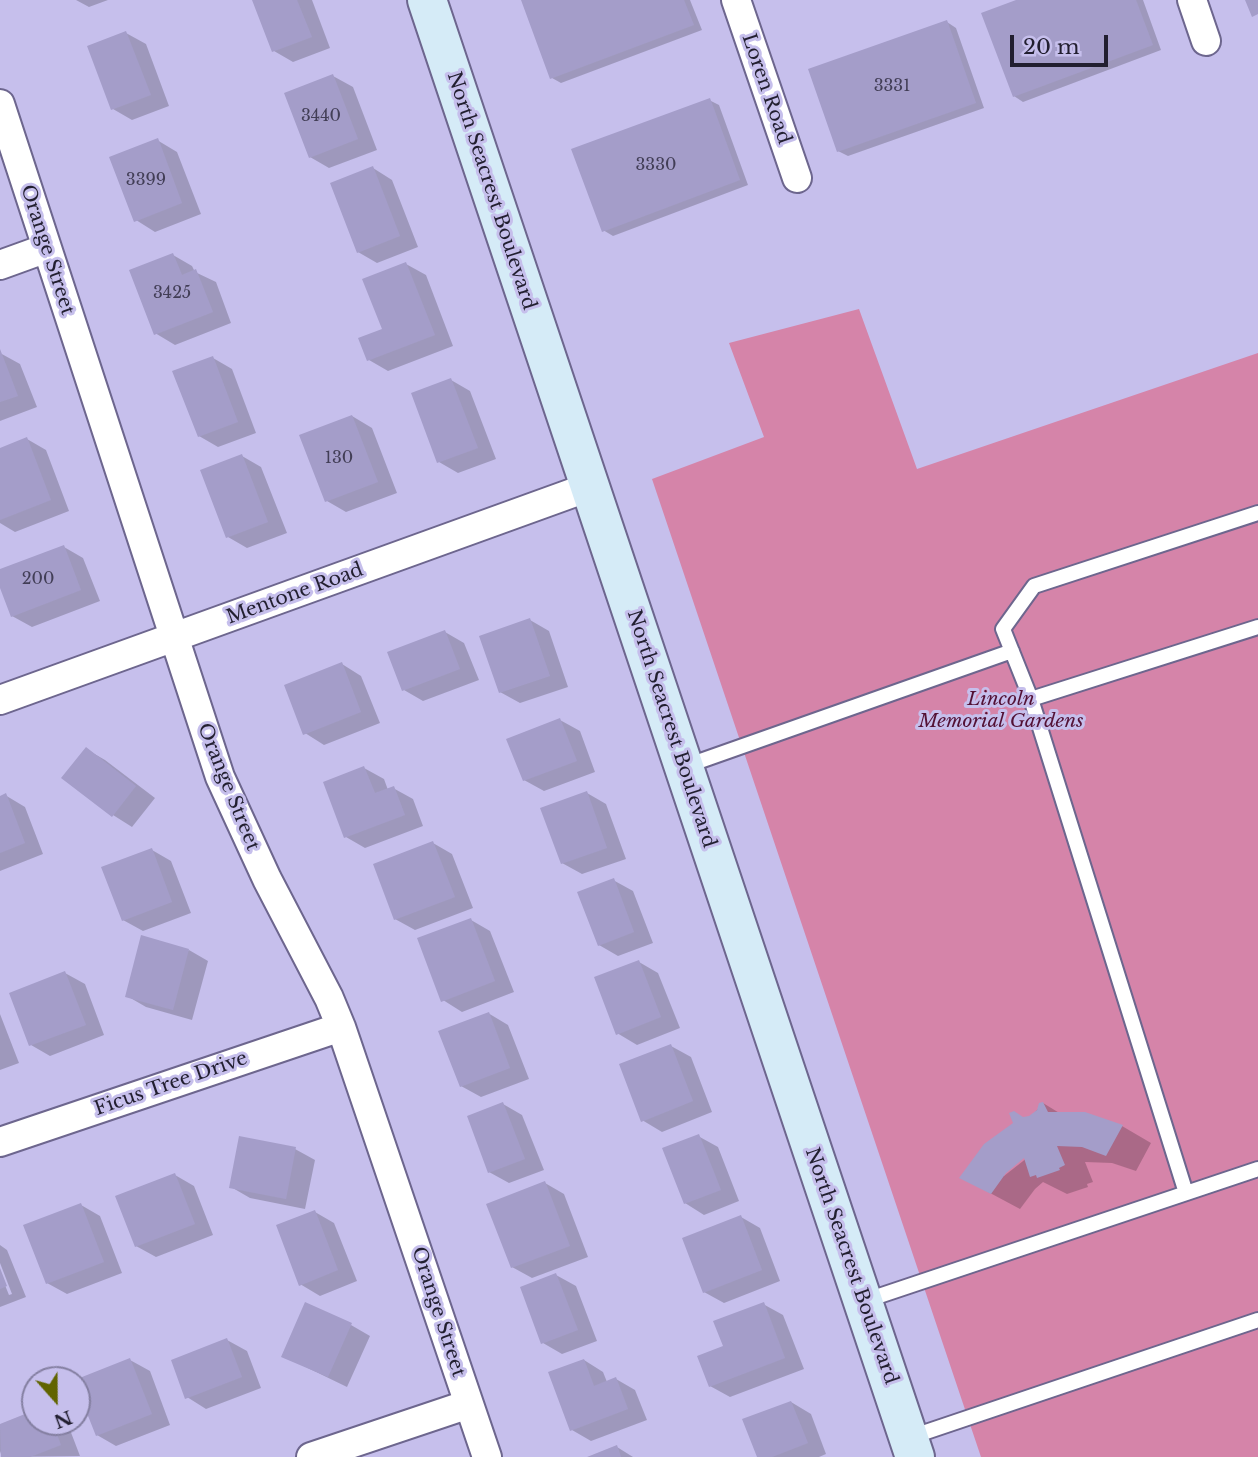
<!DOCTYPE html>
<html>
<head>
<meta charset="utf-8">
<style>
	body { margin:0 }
	#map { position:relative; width:1258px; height:1457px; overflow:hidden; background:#c6bfec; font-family:"Libre Baskerville",serif }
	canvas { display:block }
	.north { position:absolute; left:21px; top:1366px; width:70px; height:70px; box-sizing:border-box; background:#c6bfec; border:2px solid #847fa1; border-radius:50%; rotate:159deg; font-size:19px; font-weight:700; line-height:28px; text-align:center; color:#221f30 }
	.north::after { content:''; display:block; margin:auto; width:24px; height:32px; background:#616400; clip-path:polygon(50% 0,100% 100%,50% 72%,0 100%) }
	.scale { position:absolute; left:1010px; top:35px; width:98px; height:32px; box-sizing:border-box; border:4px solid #221f30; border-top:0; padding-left:9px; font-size:21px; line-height:24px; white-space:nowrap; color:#221f30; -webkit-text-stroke:5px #c6bfec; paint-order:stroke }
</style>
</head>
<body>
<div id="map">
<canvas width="1258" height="1457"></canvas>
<div class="north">N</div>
<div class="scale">20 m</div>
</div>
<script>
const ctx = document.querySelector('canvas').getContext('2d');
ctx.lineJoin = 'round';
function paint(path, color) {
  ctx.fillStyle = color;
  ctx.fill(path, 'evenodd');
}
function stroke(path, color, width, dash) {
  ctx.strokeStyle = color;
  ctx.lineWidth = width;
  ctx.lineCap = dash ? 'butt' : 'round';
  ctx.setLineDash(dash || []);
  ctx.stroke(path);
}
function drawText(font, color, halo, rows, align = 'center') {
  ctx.font = font + ' "Libre Baskerville",serif';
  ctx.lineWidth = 6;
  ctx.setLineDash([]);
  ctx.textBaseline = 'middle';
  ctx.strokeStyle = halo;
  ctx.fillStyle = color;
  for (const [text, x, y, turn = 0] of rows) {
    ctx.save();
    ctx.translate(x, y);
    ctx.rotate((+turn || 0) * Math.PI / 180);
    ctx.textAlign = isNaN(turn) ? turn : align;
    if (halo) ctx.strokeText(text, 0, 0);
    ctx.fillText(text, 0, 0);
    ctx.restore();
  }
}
paint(new Path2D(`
	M859 309 917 469 1258 353V1457H981L652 479 764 437 729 343Z`), '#d584a9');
paint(new Path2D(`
	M76 0H108L89 7Z
	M254 0H312L330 48 293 62 274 51Z
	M523 0H690L702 30 561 83 552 78Z
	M1021 0H1143L1161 50 1023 102 1014 96Z
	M947 22 956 28 984 108 848 156 838 151Z
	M126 33 146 44 169 106 132 120 113 109Z
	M333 76 353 87 377 150 329 168 310 157Z
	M709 100 719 105 748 185 613 236 603 230Z
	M157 140 177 152 201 214 155 232 136 220Z
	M373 168 392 180 418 247 377 263 358 252Z
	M173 255 192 266 195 272 216 282 231 323 175 345 155 333Z
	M406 264 426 275 453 346 388 371 369 360 384 330Z
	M0 353 20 364 37 407 0 421Z
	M213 358 232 369 256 433 218 447 199 436Z
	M451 380 470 391 496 459 458 473 439 462Z
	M352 416 372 428 397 493 346 512 327 501Z
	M27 439 46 450 69 511 15 532 0 523V449Z
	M242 456 261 467 287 533 247 548 228 537Z
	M64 547 83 558 100 601 32 627 12 616 0 583V571Z
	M530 620 549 631 568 687 520 703 500 692Z
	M445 632 464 643 479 680 423 701 404 690Z
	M342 664 361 676 380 723 324 745 305 733Z
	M560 720 580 731 595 772 544 791 524 780Z
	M86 749 105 760 155 798 132 827 113 815Z
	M364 768 384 779 388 790 393 788 413 799 423 826 365 848 346 837Z
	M587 793 606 804 626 859 582 874 562 863Z
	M5 795 25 807 43 854 0 871V797Z
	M433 843 452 854 473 908 415 930 395 919Z
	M152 850 171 861 191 913 143 931 123 920Z
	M613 880 633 891 653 943 618 956 599 945Z
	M471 920 490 931 514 992 462 1012 443 1000Z
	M189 950 208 961 192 1020 146 1007 127 996Z
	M639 962 658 973 680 1028 637 1045 617 1033Z
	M65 973 85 984 104 1035 50 1056 31 1045Z
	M488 1013 508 1025 529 1079 481 1097 461 1086Z
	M0 1014 19 1063 0 1070Z
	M671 1046 691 1057 712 1112 662 1132 642 1120Z
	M1043 1103 1061 1114 1122 1126 1151 1143 1136 1171 1112 1163 1085 1162 1093 1182 1087 1184 1088 1187 1067 1194 1043 1182 1035 1189 1020 1209 962 1178 1023 1119 1030 1118ZM1030 1151 1032 1154 1004 1176V1172Z
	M503 1104 522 1115 544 1170 509 1183 489 1172Z
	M698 1136 718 1147 739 1201 704 1215 685 1203Z
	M295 1149 315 1160 305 1209 250 1198 231 1187Z
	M175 1175 194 1186 213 1235 156 1257 136 1246Z
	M545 1183 564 1194 588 1257 532 1278 512 1267Z
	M81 1205 100 1216 122 1273 67 1294 47 1283Z
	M315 1212 334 1223 357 1281 320 1296 300 1284Z
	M741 1217 760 1228 780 1281 724 1303 704 1292Z
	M0 1245 7 1250 26 1297 0 1307V1273L9 1295 12 1294 0 1263Z
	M556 1275 576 1286 597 1341 562 1354 543 1343Z
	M763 1304 783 1315 804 1369 730 1397 710 1386 725 1347Z
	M351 1325 370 1336 347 1387 283 1356Z
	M227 1340 247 1351 261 1388 206 1409 187 1397Z
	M130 1360 150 1371 170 1425 116 1446 97 1435 77 1381Z
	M584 1360 603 1372 607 1382 616 1379 635 1390 647 1420 591 1441 572 1430Z
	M791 1402 811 1414 826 1454 819 1457H759Z
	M35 1412V1422H67L80 1456 2 1457 0 1451V1425Z
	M617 1447 633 1457H591Z`), '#0003');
paint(new Path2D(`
	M252 0H297L312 37 272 52Z
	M521 0H684L694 25 550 79Z
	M1016 0H1136L1153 45 1013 97 981 13Z
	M1245 0H1258V14L1252 17Z
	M947 20 976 103 837 152 808 69Z
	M126 31 151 95 111 110 87 46Z
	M333 74 358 139 309 158 284 93Z
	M710 98 740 180 602 232 571 149Z
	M158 138 182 203 134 222 109 157Z
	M373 166 400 236 357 253 330 183Z
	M173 253 182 275 196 269 213 312 154 335 129 270Z
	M406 262 435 335 367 361 358 338 382 329 362 279Z
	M0 349 18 396 0 402Z
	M213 356 238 422 198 437 172 371Z
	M451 378 478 448 437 463 411 393Z
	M352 415 378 482 325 502 299 435Z
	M27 437 51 500 0 520V448Z
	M242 454 268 522 226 538 200 470Z
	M64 545 81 590 11 617 0 588V569Z
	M530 618 550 676 499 693 479 636Z
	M445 630 460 669 402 691 387 652Z
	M342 662 361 712 303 735 284 685Z
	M560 718 577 761 523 781 506 739Z
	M86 747 136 786 112 817 61 778Z
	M364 766 375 793 394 786 405 815 344 838 323 782Z
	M587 791 607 848 561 864 540 808Z
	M6 793 25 843 0 853V796Z
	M433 841 455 897 394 920 373 864Z
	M152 848 172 902 122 921 101 867Z
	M614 878 634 932 598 946 577 892Z
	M471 918 495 981 441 1002 417 938Z
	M141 935 189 949 173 1010 125 997Z
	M639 960 661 1017 616 1035 594 977Z
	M65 971 86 1025 29 1046 9 993Z
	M489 1012 510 1068 460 1087 438 1031Z
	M671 1044 693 1101 641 1122 619 1064Z
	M503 1102 525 1159 488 1173 467 1116Z
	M1043 1102 1048 1112H1085L1123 1125 1106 1156 1082 1147 1057 1146 1065 1165 1059 1168 1060 1170 1037 1178 1036 1175 1030 1177 1024 1158 1006 1173 991 1194 959 1178 984 1144 1013 1123 1009 1113 1014 1111 1023 1117 1029 1116 1037 1110 1039 1103Z
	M699 1134 721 1190 684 1204 662 1148Z
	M239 1136 296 1147 286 1199 229 1188Z
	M175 1173 195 1224 135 1247 115 1196Z
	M545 1181 570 1246 511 1268 486 1204Z
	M81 1203 104 1262 46 1284 23 1225Z
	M315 1210 338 1270 299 1286 276 1225Z
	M741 1215 762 1270 703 1293 682 1238Z
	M0 1268 7 1286 0 1289Z
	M556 1273 578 1330 541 1344 520 1287Z
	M305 1302 352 1323 328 1377 281 1357Z
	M764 1302 785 1358 709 1387 697 1356 723 1346 713 1321Z
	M227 1338 242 1377 185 1399 171 1360Z
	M130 1358 152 1414 96 1436 77 1388V1379Z
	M584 1359 594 1386 616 1377 628 1409 570 1431 548 1372Z
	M791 1401 808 1443 772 1457H757L742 1419Z
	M35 1410V1422H52L61 1445 30 1457H1L0 1424Z
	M617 1445 621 1457H587Z`), '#a49dc9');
const lane = new Path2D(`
	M1258 513 1034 586 1003 629 1031 699 1258 627
	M1031 699 1186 1193
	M686 766 1012 651
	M864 1301 1258 1169
	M911 1437 1258 1320`);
const street = new Path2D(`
	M736 0 797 178
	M1192 0 1206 41
	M0 104 220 777 267 879 329 998 341 1027 487 1457
	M0 265 47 248
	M0 700 589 487
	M0 1142 341 1027
	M311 1457 469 1404`);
const secondary = new Path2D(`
	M427 0 915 1457`);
stroke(lane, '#6d668e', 18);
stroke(street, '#6d668e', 32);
stroke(secondary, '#6d668e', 42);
stroke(lane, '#fff', 14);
stroke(street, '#fff', 28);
stroke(secondary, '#d5ebf7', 38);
drawText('16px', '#423e56', null, [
	["3331",892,86],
	["3440",321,116],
	["3330",656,165],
	["3399",146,180],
	["3425",172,293],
	["130",339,458],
	["200",38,579]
]);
drawText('19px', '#221f30', '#c6bfec', [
	["Loren Road",766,89,71],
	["North Seacrest Boulevard",491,191,72],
	["Orange Street",47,250,72],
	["Mentone Road",295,594,-20],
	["North Seacrest Boulevard",671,729,72],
	["Orange Street",228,787,68],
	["Ficus Tree Drive",171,1084,-19],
	["North Seacrest Boulevard",851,1266,71],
	["Orange Street",438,1312,72]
]);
drawText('italic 19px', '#531135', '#c6bfec', [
	["Lincoln",1001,700],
	["Memorial Gardens",1001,722]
]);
</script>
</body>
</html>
